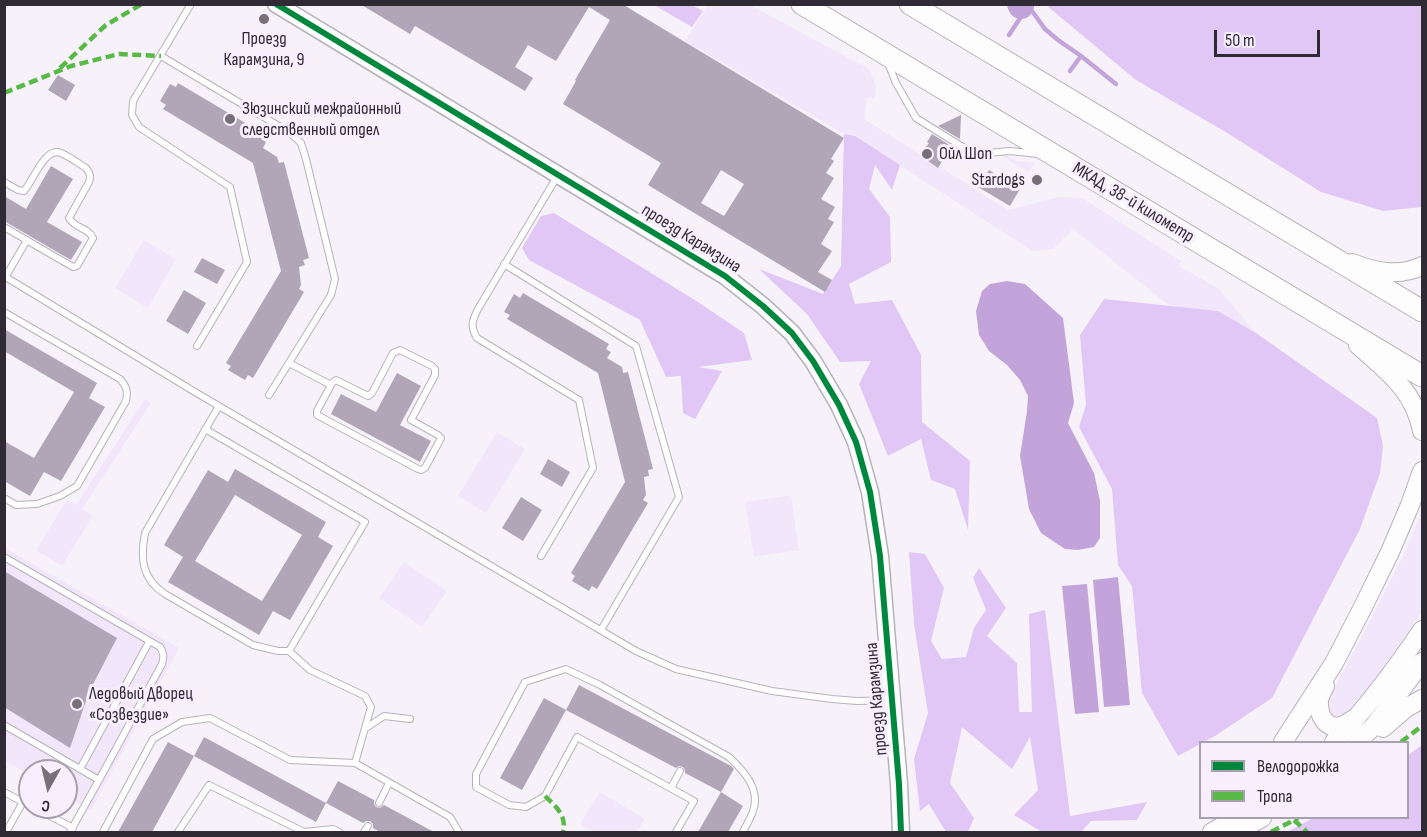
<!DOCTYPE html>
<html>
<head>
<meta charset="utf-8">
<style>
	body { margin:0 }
	#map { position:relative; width:1427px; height:837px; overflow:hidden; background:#f7f2fa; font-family:"Sofia Sans Condensed",sans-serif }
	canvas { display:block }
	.frame { position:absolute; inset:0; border:6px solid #2f2a33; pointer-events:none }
	.legend { position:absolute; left:1199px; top:741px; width:210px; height:78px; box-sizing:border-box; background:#f7effe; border:2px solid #a7a0ad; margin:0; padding:8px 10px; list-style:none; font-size:18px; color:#2f2a33 }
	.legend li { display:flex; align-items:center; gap:12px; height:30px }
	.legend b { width:30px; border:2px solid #a7a0ad }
	.north { position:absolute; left:18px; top:759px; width:60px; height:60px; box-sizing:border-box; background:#f7effe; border:2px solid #a7a0ad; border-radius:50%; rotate:188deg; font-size:16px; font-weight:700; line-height:24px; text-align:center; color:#2f2a33 }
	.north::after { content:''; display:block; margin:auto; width:21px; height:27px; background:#757079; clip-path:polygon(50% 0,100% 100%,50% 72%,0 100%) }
	.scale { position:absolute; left:1214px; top:30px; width:106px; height:27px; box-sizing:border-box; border:3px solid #2f2a33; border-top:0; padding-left:8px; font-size:18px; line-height:21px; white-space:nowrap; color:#2f2a33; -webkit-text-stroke:4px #f7effe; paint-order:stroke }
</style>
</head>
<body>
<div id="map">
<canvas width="1427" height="837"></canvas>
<div class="frame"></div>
<ul class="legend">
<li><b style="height:8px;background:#00873e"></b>Велодорожка</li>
<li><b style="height:8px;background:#58b947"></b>Тропа</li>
</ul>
<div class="north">С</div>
<div class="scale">50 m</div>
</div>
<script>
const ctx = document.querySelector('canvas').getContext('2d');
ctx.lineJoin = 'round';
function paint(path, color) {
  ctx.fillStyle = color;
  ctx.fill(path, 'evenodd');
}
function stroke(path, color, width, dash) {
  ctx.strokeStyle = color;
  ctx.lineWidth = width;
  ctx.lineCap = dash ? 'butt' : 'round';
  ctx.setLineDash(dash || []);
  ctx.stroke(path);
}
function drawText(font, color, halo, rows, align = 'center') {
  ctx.font = font + ' "Sofia Sans Condensed",sans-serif';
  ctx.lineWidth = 6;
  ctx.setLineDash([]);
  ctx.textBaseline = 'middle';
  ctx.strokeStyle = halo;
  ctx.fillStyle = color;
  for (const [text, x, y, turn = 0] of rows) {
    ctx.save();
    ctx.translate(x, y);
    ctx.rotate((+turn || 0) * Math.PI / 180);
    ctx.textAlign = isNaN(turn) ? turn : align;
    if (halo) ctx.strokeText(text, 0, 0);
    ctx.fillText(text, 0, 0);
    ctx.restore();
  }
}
paint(new Path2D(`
	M737 4 752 6 869 69 876 87 875 98H867L864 119 1008 210 1059 197 1082 198 1181 261 1179 266 1218 288 1256 333 1218 311 1170 306 1073 229 1053 249 1032 251 855 136 844 134 685 41 708 5Z
	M1007 155 1016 161 1035 163 1028 172 1004 157Z
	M144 240 176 259 148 308 115 288Z
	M145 399 151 403 82 509 93 516 62 566 36 550 67 500 76 505Z
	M497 432 525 449 486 513 458 496Z
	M791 495 799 550 754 557 745 502Z
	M1422 512V611L1378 677 1354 706 1337 719 1331 715 1328 708 1330 698 1337 683 1371 619 1402 558Z
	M5 548 179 648 91 810 66 796V771H30V775L5 761Z
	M404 562 447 591 422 627 379 598Z
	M600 792 645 819 637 832H595L580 824Z`), '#f2e6fb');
paint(new Path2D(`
	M654 5H692L703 11 692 27Z
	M1046 5H1422V207L1383 211 1321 192 1224 131 1136 80Z
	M844 134 855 136 900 165 892 190 875 165 869 189 890 217 891 262 849 284 855 304 892 300 921 355 922 422 970 461 968 530 955 489 931 480 921 439 888 456 859 384 871 361 840 362 807 314 759 269 823 294 841 266Z
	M554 213 698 302 744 333 752 360 698 367 722 371 695 419 683 413 681 376 666 377 640 320 529 260 522 248 541 216Z
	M1104 299 1218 311 1256 333 1377 418 1383 446 1380 473 1360 529 1272 698 1215 736 1203 742H1200V744L1178 756 1142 693 1132 586 1118 565 1112 489 1079 427 1086 405 1080 335Z
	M909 552 925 554 944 588 931 641 942 659 966 657 974 628 986 610 973 578 979 568 1006 608 987 636 1017 663 1019 712H1032L1029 614 1045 610 1070 816 1147 802 1137 820 1091 821 1081 832H1042L1014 815 1038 790 1030 737 1012 769 962 727 950 783 974 818 968 832H946L929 804 920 811 914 759 928 713 914 624Z
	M1422 745V832H1287L1313 818H1408V755Z`), '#e0c7f5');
paint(new Path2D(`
	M1007 281 1025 284 1063 318 1074 403 1068 423 1094 473 1100 501V538L1094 547 1078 550 1065 549 1041 533 1029 509 1020 456 1027 411 1028 396 1020 380 1007 365 989 351 979 335 976 311 982 291 990 284Z
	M1118 577 1130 705 1104 707 1093 580Z
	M1087 584 1099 712 1075 714 1062 586Z`), '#c2a4db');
stroke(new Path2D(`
	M1027 4 1045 29 1058 40 1081 56 1116 84
	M1009 35 1028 6
	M1070 71 1081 56`), '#c2a4db', 4.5);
stroke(new Path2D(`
	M1020 4 1021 6`), '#c2a4db', 26);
paint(new Path2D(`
	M360 4H622L844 138 831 159 834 161 826 173 834 178 821 199 835 207 828 219 834 222 821 244 832 251 818 272 832 280 825 292 648 185 661 163 563 104 576 81 575 80 610 20 589 7 556 61 528 45 515 67 533 78 525 91 415 26 410 34ZM721 170 744 184 724 216 701 203Z
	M58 75 75 85 66 101 48 90Z
	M178 83 264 134 261 139 266 142 263 148 277 157 279 163 284 162 309 258 303 260 305 265 299 267 301 285 299 289 304 292 253 378 248 375 245 380 228 370 231 366 226 363 281 271 253 163 163 109 166 105 160 101 170 84 176 87Z
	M961 115 960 139 938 126Z
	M932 134 956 149 950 157 947 154 938 168 924 158 927 154 923 151 929 143 927 142Z
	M51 166 73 179 47 222 82 242 71 260 4 221V196L26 209Z
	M989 170 1020 189 1010 206 978 187Z
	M202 258 225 270 217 284 194 272Z
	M184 290 206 303 188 334 166 321Z
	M523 293 609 344 606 349 611 352 607 358 622 367 623 373 628 372 653 469 648 470 649 476 644 477 646 495 643 500 648 503 597 589 592 586 589 591 572 581 575 576 571 573 625 482 598 373 507 319 510 315 504 312 514 294 520 298Z
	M4 329 97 383 89 398 105 407 61 481 44 472 30 496 4 481V441L34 458 74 392 4 351Z
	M397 373 421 386 400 425 431 441 420 462 331 414 341 394 376 412Z
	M548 459 570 472 562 487 540 474Z
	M235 469 326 522 318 537 333 546 290 620 273 611 259 635 168 582 183 557 164 545 208 470 228 482ZM235 495 302 535 262 601 195 561Z
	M521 497 542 510 523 541 502 528Z
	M4 571 117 638 89 692 70 748 4 707Z
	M579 685 731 766 734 769 721 792 685 773V770L683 767 679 766 676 768 566 710Z
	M544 698 566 710 522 790 500 778Z
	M204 737 326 803 316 822 194 756Z
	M168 742 194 756 152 832H118Z
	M338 781 374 800V804L376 807 380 808 384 805 434 832H380L373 828V824L370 821H366L363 823 326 803Z
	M721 792 743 806 728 832H698Z`), '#b0a6b7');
const service = new Path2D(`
	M191 4 133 101 132 115 139 127 230 187 247 262 197 346
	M161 56 289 132 301 143 306 159 335 279 331 295 269 395
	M888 63 896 83 916 118 974 154 1010 151 1038 154
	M4 182 18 190 24 191C33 181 45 146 61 153 70 157 78 163 86 168 90 173 91 176 89 182L69 218C74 228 89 228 93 238L77 266 73 267 4 227
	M504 264 636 346 679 497 601 630
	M4 276 195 392 636 651 676 669 772 691 832 699 857 701 891 700
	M6 276 27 240
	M4 312 120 379C127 387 128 392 126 401L77 486 60 496 37 504 16 505 4 498
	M289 363 331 385 317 411V415L418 469 421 470 425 468 441 438 438 435 411 420 435 375V369L432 366 400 350 393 353 372 393 368 396 336 380 333 382 331 385
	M205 429 365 522 289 651H278L253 645 165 594C142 579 140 559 145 533L219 406
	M541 556 593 468 579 400 477 338C470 326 472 321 478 309L558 175
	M4 557 160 647C164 653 164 657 162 664L99 780
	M289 651 310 670 365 696 371 707 355 763
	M4 725 99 780 70 832
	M366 728 384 716 410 719
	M80 769 149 642
	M671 788 680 771
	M4 792 30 806
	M379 803 389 783
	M33 807 73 828
	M6 832 23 802
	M103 832 153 739 182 722 210 718 290 760 355 763 450 817 459 832
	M178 832 209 785 304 832 333 829 339 832
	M364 832 368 826
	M676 832 694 801 577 737 545 796 526 807 509 805 476 787V774L525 682 566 669 600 685 729 757C743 770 761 789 753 811 751 818 746 825 743 832`);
const tertiary = new Path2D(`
	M276 4 725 276 763 306 792 333 813 361 839 405 856 442 870 492 880 556 899 784 901 832`);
const secondary = new Path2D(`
	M1352 263C1375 272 1399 277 1422 266
	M1358 345C1388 372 1414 390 1422 431
	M1325 686C1323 690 1320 695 1319 700 1318 714 1325 730 1341 726 1345 725 1350 721 1354 719
	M1383 728 1406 708 1422 699
	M1283 742 1334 663 1362 609 1390 552 1410 505 1422 471
	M1334 742C1367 708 1395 670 1422 630
	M1357 742 1374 726 1422 662
	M1212 832 1237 818
	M1235 832 1262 818`);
const trunk = new Path2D(`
	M802 4 1422 376
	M910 4 1422 311`);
stroke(service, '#b7b2ba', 8);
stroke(tertiary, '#b7b2ba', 19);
stroke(secondary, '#b7b2ba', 20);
stroke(trunk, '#b7b2ba', 23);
stroke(service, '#fefdfe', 6);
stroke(tertiary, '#fefdfe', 16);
stroke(secondary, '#fefdfe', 18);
stroke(trunk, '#fefdfe', 21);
stroke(new Path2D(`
	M60 68 106 25 142 4
	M4 93 71 66 119 54 161 56
	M1401 742 1422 726
	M545 796C556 807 567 815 563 832
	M1294 820 1307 832
	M1271 832 1298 818`), '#58b947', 4.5, [9, 4.5]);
stroke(new Path2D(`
	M276 4 725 276 763 306 792 333 813 361 839 405 856 442 870 492 880 556 899 784 901 832`), '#00873e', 6);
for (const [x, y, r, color] of [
	[264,19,6,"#757079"],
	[230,119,6,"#757079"],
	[927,154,6,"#757079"],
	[1037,180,6,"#757079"],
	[77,704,6,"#757079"]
]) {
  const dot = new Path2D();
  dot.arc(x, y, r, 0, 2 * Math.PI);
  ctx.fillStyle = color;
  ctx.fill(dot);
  stroke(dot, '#f7effe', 2);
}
drawText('18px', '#2f2a33', '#f7effe', [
	["Проезд",264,39,"center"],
	["Карамзина, 9",264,60,"center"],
	["Зюзинский межрайонный",242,109],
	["следственный отдел",242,130],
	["Ойл Шоп",939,154],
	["Stardogs",1025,180,"right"],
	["Ледовый Дворец",89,694],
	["«Созвездие»",89,715]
], 'left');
drawText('18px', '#2f2a33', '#f7effe', [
	["МКАД, 38-й километр",1133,203,31],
	["проезд Карамзина",691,239,32],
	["проезд Карамзина",877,699,-95]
]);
</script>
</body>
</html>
